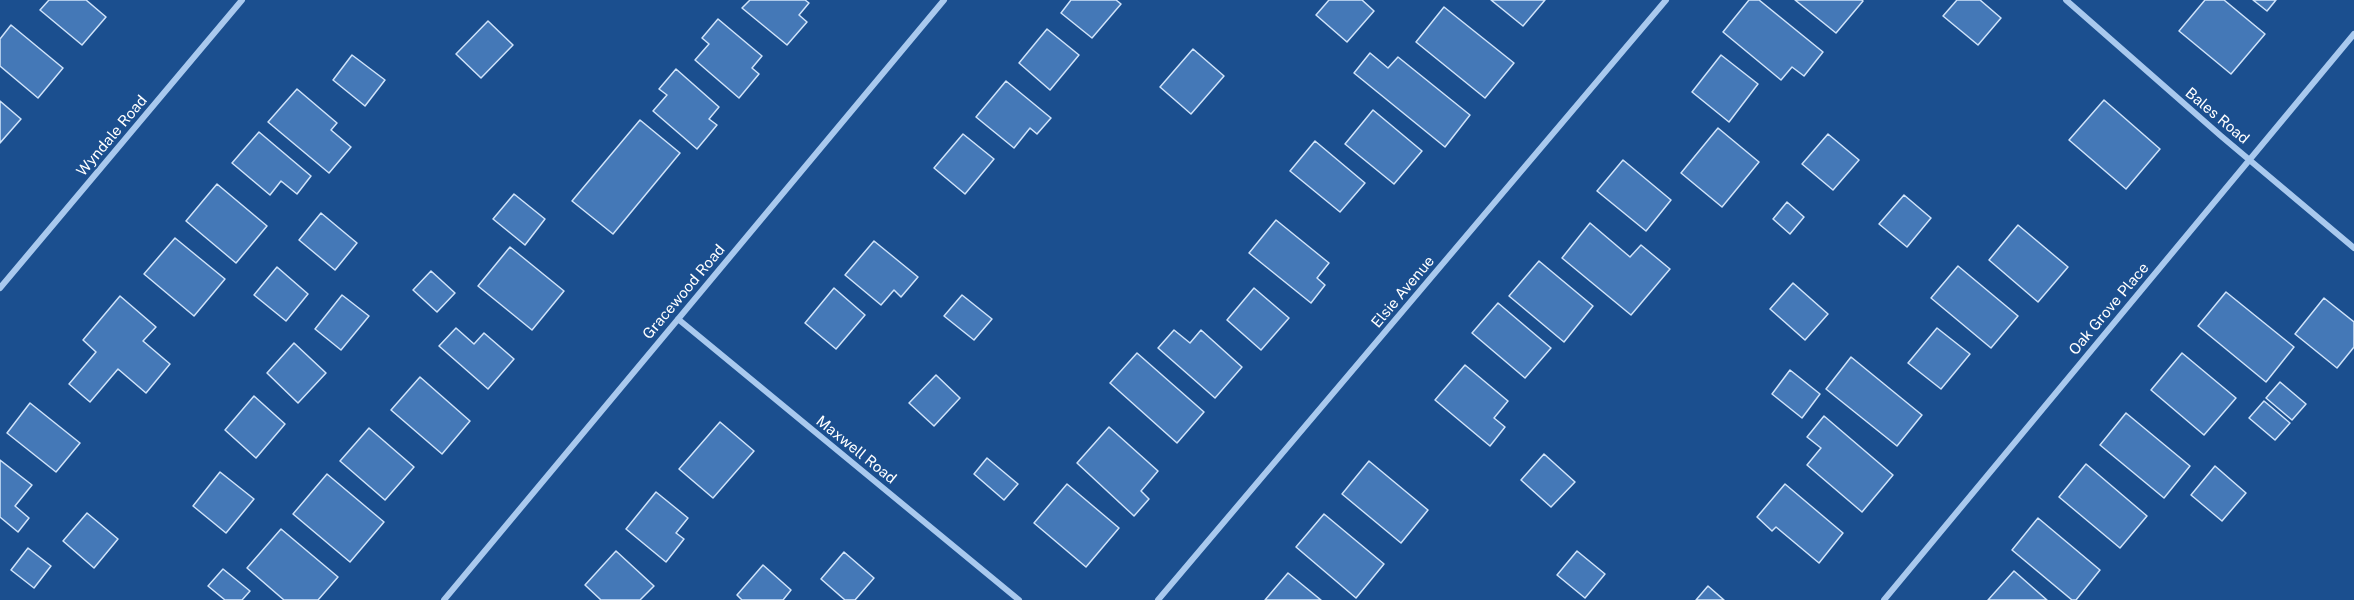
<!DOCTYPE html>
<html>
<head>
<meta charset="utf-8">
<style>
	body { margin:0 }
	canvas { display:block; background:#1b4f8f }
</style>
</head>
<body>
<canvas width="2354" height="600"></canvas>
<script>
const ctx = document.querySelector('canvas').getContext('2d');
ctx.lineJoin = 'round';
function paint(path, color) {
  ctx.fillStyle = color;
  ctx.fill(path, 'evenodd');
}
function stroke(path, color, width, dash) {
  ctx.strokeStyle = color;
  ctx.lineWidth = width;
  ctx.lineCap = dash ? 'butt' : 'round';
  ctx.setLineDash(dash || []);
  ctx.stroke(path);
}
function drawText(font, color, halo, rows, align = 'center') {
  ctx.font = font + ' "Public Sans",sans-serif';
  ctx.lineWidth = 4.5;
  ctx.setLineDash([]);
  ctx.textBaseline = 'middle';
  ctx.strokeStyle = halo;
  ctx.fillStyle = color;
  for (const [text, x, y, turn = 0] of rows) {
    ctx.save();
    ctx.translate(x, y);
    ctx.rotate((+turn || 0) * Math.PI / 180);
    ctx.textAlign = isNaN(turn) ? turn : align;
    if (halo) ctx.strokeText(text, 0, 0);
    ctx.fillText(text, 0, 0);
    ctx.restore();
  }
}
const building = new Path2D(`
	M49 0H86L106 17 82 45 40 10Z
	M750 0H805L809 3 799 15 807 22 787 45 742 8Z
	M1071 0H1116L1121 4 1092 38 1061 13Z
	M1329 0H1362L1374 11 1347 42 1316 15Z
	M1491 0H1545L1523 26Z
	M1749 0H1759L1823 52 1804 76 1792 67 1781 80 1723 32Z
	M1795 0H1862L1863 1 1836 33Z
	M1957 0H1980L2001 18 1978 45 1943 16Z
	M2205 0H2224L2265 34 2231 74 2179 31Z
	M2253 0H2276L2267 11Z
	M1444 7 1514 63 1485 98 1416 42Z
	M718 19 762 56 752 68 759 74 739 98 695 60 709 44 702 38Z
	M488 21 513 45 481 78 456 54Z
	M11 25 63 68 38 98 0 66V39Z
	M1047 29 1079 55 1050 90 1019 63Z
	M1193 49 1224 76 1191 114 1160 87Z
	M1370 53 1388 68 1398 57 1470 115 1445 147 1354 73Z
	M352 55 385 80 365 106 333 80Z
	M1721 55 1758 84 1729 122 1692 92Z
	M676 69 719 107 709 119 717 125 697 149 653 111 667 95 659 89Z
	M1006 81 1051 118 1037 134 1030 128 1014 148 976 117Z
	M297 89 337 123 331 130 351 147 329 173 268 122Z
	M2104 100 2160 149 2126 189 2069 140Z
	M0 101 21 119 0 143Z
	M1373 110 1422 151 1394 184 1345 144Z
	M640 120 680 153 613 234 572 201Z
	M1718 128 1759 162 1722 207 1681 173Z
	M259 132 311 176 297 194 281 181 270 195 232 163Z
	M963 134 994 159 965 194 934 168Z
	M1828 134 1859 160 1833 190 1802 164Z
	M1315 141 1365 183 1340 212 1290 171Z
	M1623 160 1671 200 1646 231 1597 191Z
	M217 184 267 226 236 263 186 221Z
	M514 194 545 219 525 245 493 219Z
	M1904 195 1931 218 1907 247 1879 224Z
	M1787 202 1804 217 1790 234 1773 219Z
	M321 213 357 243 335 270 299 240Z
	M1276 220 1329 263 1317 278 1325 285 1311 303 1249 253Z
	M1590 223 1630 257 1641 245 1670 269 1631 315 1562 258Z
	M2018 225 2068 267 2038 302 1989 260Z
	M175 238 225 279 194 316 144 274Z
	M874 241 918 277 901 297 894 290 881 305 845 275Z
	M510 247 564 291 532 330 478 286Z
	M1539 261 1593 306 1564 342 1509 296Z
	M1958 266 2018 316 1991 348 1931 298Z
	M277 267 308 294 286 321 254 295Z
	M431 271 455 293 437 312 413 290Z
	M1793 283 1828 314 1805 340 1770 309Z
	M834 288 865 315 836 349 805 323Z
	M1254 288 1289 318 1261 350 1227 320Z
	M2226 292 2294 347 2266 382 2198 326Z
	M342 295 369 316 341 350 315 329Z
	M962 295 992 319 974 340 944 316Z
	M120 296 156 327 143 341 170 364 146 393 118 369 90 402 69 384 96 352 83 340Z
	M2324 298 2354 322V347L2337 368 2295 334Z
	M1498 303 1551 348 1525 378 1472 333Z
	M456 328 474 344 484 333 514 359 488 389 439 346Z
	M1937 328 1970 354 1941 389 1908 363Z
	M1174 330 1190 343 1201 330 1242 367 1215 398 1158 348Z
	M294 343 326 373 298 403 267 373Z
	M1137 353 1204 412 1177 443 1110 383Z
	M2182 353 2236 398 2204 435 2151 390Z
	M1851 357 1922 415 1897 446 1826 389Z
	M1465 365 1508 401 1494 418 1505 427 1490 446 1435 400Z
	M1790 370 1820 394 1802 418 1772 394Z
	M936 375 960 398 934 426 909 403Z
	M420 377 470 421 442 454 391 410Z
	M2280 382 2306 404 2292 420 2266 398Z
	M254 396 285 424 256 458 225 430Z
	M2264 401 2290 423 2275 440 2249 418Z
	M30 403 80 443 56 472 7 433Z
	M2126 413 2190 466 2164 498 2100 445Z
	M1824 416 1893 475 1862 512 1807 465 1821 448 1807 437Z
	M720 422 754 451 713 498 679 469Z
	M1109 427 1158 471 1141 491 1149 499 1134 516 1077 463Z
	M369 428 414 467 385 500 340 461Z
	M1544 454 1575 482 1551 507 1521 480Z
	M987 458 1018 484 1004 500 974 474Z
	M0 460 32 485 15 506 29 518 18 532 0 517Z
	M1369 461 1428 510 1401 543 1342 494Z
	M2086 464 2147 516 2120 548 2059 497Z
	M2215 466 2246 493 2222 521 2191 495Z
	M220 472 254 499 226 533 193 506Z
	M327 474 384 522 350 562 293 514Z
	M1067 484 1119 528 1086 567 1034 523Z
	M1785 484 1843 533 1819 563 1776 527 1772 531 1757 517Z
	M656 492 688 518 676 533 684 539 666 562 626 529Z
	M87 513 118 539 94 568 63 541Z
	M1324 514 1384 564 1356 598 1296 547Z
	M2038 518 2100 570 2076 600H2072L2012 550Z
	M281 529 338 577 318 600H284L247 568Z
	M28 548 51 566 34 588 11 570Z
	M616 551 654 586 640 600H601L585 585Z
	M1577 551 1605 574 1585 598 1557 575Z
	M844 552 874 578 855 600H845L821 579Z
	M763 565 791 590 783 600H742L737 595Z
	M223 569 250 591 242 600H225L208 586Z
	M2014 571 2047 600H1988Z
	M1288 573 1321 600H1265Z
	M1708 586 1724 600H1696Z`);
paint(building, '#4478b7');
stroke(building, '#cfe3fa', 1.5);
stroke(new Path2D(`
	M2066 0 2221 136 2354 248
	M0 288 242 0
	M678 319 1019 600
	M444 600 944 0
	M1158 600 1666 0
	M1884 600 2354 34`), '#a9c9ee', 6);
drawText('15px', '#fff', '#1b4f8f', [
	["Bales Road",2217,116,40],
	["Wyndale Road",112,136,-50],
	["Gracewood Road",684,292,-50],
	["Elsie Avenue",1403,292,-50],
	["Oak Grove Place",2109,309,-50],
	["Maxwell Road",856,450,39]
]);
</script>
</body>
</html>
